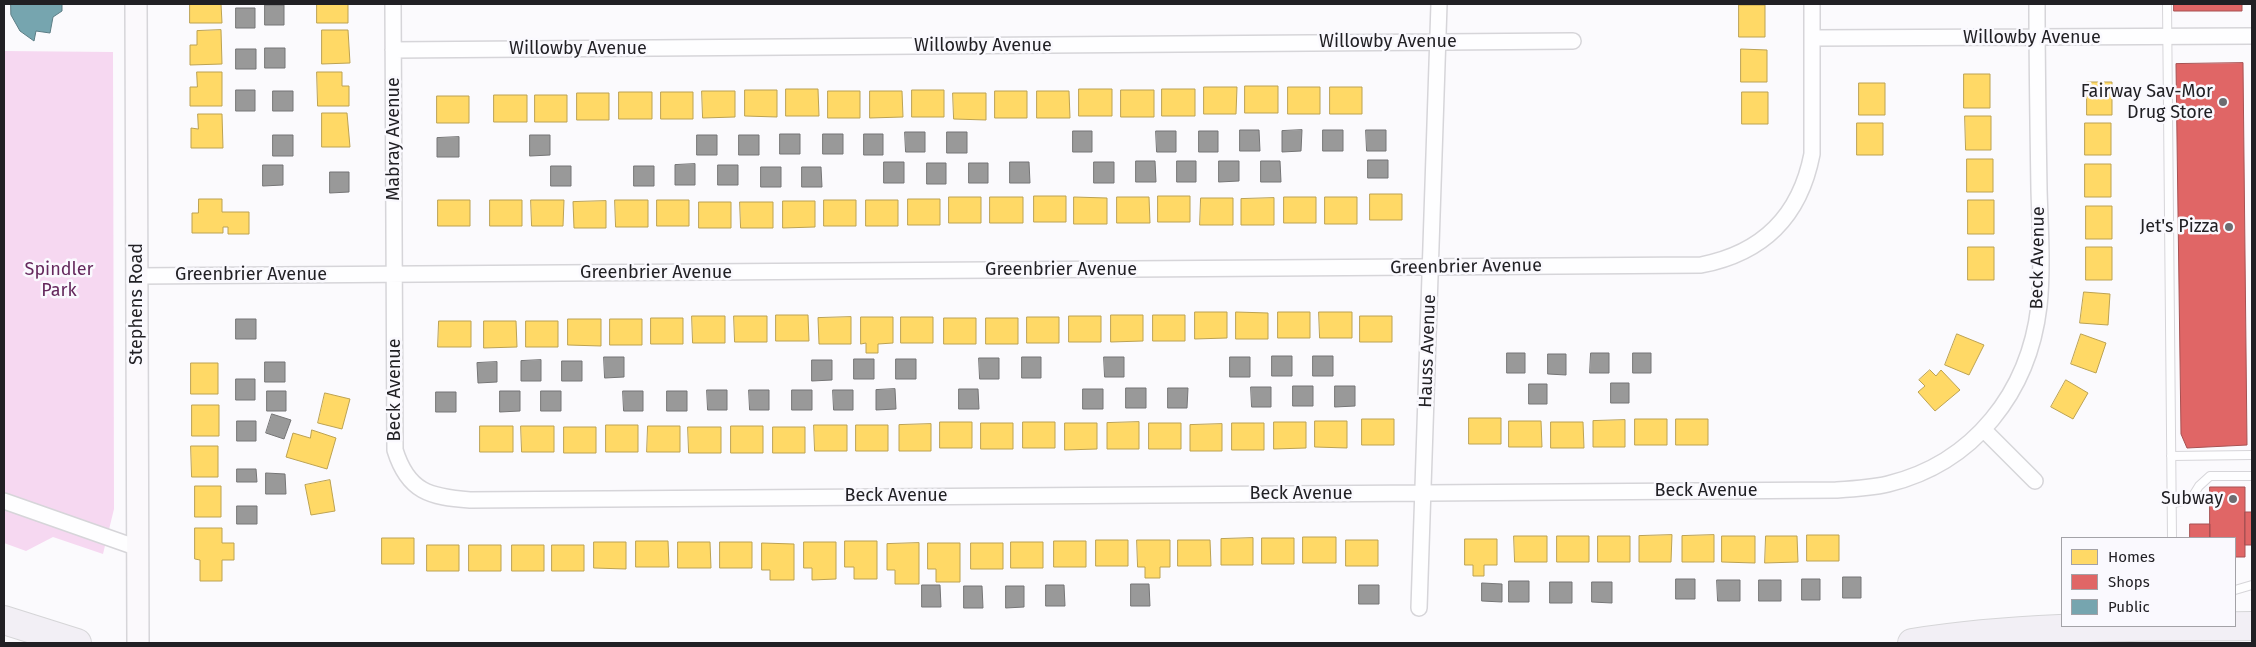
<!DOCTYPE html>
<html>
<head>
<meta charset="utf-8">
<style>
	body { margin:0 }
	#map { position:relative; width:2256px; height:647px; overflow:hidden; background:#fbfafd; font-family:"Fira Sans",sans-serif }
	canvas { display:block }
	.frame { position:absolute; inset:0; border:5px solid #212024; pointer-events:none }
	.legend { position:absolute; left:2061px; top:537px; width:175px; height:90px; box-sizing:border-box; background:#faf9fe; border:1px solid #a3a2a7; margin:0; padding:6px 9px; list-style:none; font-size:15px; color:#212024 }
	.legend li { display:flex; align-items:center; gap:10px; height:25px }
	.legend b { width:25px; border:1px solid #a3a2a7 }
</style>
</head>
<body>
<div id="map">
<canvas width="2256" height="647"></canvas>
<div class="frame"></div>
<ul class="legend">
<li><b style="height:14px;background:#ffd966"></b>Homes</li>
<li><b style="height:14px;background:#e06666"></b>Shops</li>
<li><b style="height:14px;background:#76a5af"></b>Public</li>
</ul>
</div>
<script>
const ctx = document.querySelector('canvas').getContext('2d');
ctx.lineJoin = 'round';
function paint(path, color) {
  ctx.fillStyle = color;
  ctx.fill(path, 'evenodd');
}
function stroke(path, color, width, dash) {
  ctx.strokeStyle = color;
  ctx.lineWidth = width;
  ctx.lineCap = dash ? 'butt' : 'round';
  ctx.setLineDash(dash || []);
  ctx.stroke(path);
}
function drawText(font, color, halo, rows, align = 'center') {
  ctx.font = font + ' "Fira Sans",sans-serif';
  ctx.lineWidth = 5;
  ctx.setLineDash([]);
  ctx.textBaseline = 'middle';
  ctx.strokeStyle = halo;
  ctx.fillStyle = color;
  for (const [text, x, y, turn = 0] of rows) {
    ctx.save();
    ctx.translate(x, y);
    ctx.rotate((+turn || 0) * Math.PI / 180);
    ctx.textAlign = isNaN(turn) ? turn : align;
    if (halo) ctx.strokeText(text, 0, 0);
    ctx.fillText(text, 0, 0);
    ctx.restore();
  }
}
paint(new Path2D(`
	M4 51 113 52 114 509 103 554 53 537 26 551 4 543Z`), '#f6d8f1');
const homes = new Path2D(`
	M190 4H221L222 23H190Z
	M317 4H348V23H317Z
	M1739 5H1765V37H1739Z
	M221 30 222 64 190 65V45H197V31Z
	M322 30H348L350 63 322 64Z
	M1741 49 1767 50V82H1741Z
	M197 72H222V106H190V87H197Z
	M317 72H342V86H349V106H318Z
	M1964 74H1990V108H1964Z
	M2087 82H2112V115H2087Z
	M1859 83H1885V115H1859Z
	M1245 86H1278V113H1245Z
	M1204 87H1237L1236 114H1204Z
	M1288 87H1320V114H1288Z
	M1330 87H1362V114H1330Z
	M786 89H818L819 116H786Z
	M1079 89H1112V116H1079Z
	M1162 89H1195V116H1162Z
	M745 90H777V117L745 116Z
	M912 90H944V117H912Z
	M1121 90H1154V117H1121Z
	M702 91H735V117L703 118Z
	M828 91H860V118H828Z
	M870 91H902L903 117 870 118Z
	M995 91H1027V118H995Z
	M1037 91H1069L1070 118H1037Z
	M619 92H652V119H619Z
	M661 92H693V119H661Z
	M1742 92H1768V124H1742Z
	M577 93H609V120H577Z
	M953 93H986V120L954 119Z
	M494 95H527V122H494Z
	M535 95H567V122H535Z
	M437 96H469V123H437Z
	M322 113H347L350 147H322Z
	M198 114H222L223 148H191V128L198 129Z
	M1965 116H1991V150H1966Z
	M1857 123H1883V155H1857Z
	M2085 123H2111V155H2085Z
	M1967 159H1993V192H1967Z
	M2085 164H2111V197H2085Z
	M1370 194H1402V220H1370Z
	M1034 196H1066V222H1034Z
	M1158 196H1190V222H1158Z
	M949 197H981V223H949Z
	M990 197H1023V223H990Z
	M1074 197 1107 198V224H1074Z
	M1117 197H1149L1150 223H1117Z
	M1284 197H1316V223H1284Z
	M1325 197H1357V224H1325Z
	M1201 198H1233V225H1200Z
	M1274 198V225H1241V199Z
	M199 199H222V212H249V234H228V227H223V233H192V213H198Z
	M908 199H940V225H908Z
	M438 200H470V226H438Z
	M490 200H522V226H490Z
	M531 200H564L563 226H532Z
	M615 200H648V227H616Z
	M657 200H689V226H657Z
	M824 200H856V226H824Z
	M866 200H898V226H866Z
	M1968 200H1994V234H1968Z
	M606 201V228H574L573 202Z
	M783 201H815V227L783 228Z
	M699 202H731V228H699Z
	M740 202H773V228H741Z
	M2086 206H2112V239H2086Z
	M1968 247H1994V280H1968Z
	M2086 247H2112V280H2086Z
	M2084 292 2110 294 2108 325 2080 323Z
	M1195 312H1227V338L1195 339Z
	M1236 312 1268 313V339H1236Z
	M1278 312H1310V338H1278Z
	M1319 312H1352V338H1320Z
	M776 315H808L809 341H776Z
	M1111 315H1143V341L1111 342Z
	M1153 315H1185V341H1153Z
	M692 316H725V343H693Z
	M734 316H767V342H735Z
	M1069 316H1101V342H1069Z
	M1360 316H1392V342H1360Z
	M851 317V344H819L818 318Z
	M861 317H893V343L878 344V353H866V343L861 344Z
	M901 317H933V343H901Z
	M1027 317H1059V343H1027Z
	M651 318H683V344H651Z
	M944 318H976V344H944Z
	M986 318H1018V344H986Z
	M568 319H601V346L568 345Z
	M610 319H642V345H610Z
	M439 321H471V347H438Z
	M484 321H516L517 347 484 348Z
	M526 321H558V347H526Z
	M1957 334 1984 345 1969 375 1945 365Z
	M2081 334 2106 343 2096 373 2071 364Z
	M191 363H218V394H191Z
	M1930 370 1936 376 1941 370 1960 390 1935 411 1918 392 1925 386 1919 380Z
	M2066 380 2088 393 2073 419 2051 407Z
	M325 393 350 399 342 429 318 423Z
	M192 405H219V436H192Z
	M1469 418H1501V444H1469Z
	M1362 419H1394V445H1362Z
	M1635 419H1667V445H1635Z
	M1676 419H1708V445H1676Z
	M1625 420V447H1593V421Z
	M1315 421H1347V448L1315 447Z
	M1509 421H1541L1542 447H1509Z
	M940 422H972V448H940Z
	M1023 422H1055V448H1023Z
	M1139 422V449H1107V423Z
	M1274 422H1306V448L1274 449Z
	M1551 422H1583L1584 448H1551Z
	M981 423H1013V449H981Z
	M1065 423H1097V449L1065 450Z
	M1149 423H1181V449H1149Z
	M1232 423H1264V450H1232Z
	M931 424V451H899V425Z
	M1222 424V451H1190V425Z
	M606 425H638V452H606Z
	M814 425H847V451H815Z
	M856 425H888V451H856Z
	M480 426H513V452H480Z
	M521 426H554V452H522Z
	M648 426H680V452H647Z
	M731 426H763V453H731Z
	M564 427H596V453H564Z
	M688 427H721V453H689Z
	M773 427H805V453H773Z
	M312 430 336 438 327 469 286 457 293 433 310 438Z
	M191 446H218V477H192Z
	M330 480 335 511 311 515 305 485Z
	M195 486H221V517H195Z
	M195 528H222V543H234V560H222V581H200V560L195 559Z
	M1672 535 1671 562H1639V536Z
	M1714 535V562H1682V536Z
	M1807 535H1839V561H1807Z
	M1514 536H1547V562H1515Z
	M1557 536H1589V562H1557Z
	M1598 536H1630V562H1598Z
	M1722 536H1755V563L1722 562Z
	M1766 536H1797L1798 562 1765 563Z
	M1303 537H1336V563H1303Z
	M382 538H414V564H382Z
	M1253 538V565H1221V539Z
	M1262 538H1294V564H1262Z
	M1465 539H1497V565H1484V576H1473V565H1465Z
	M1096 540H1128V566H1096Z
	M1137 540H1170V567H1160V578H1145V567H1138Z
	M1178 540H1210L1211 566H1178Z
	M1346 540H1378V566H1346Z
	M636 541H668L669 567H636Z
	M845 541H877V579H854V567H845Z
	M1054 541H1086V567H1054Z
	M594 542H626V569L594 568Z
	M678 542H710L711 568H678Z
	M720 542H752V568H720Z
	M804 542H836V579L812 580V568H804Z
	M1011 542H1043V568H1011Z
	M762 543 794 544V580H770V570H762Z
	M919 543V584H895V570H887V544Z
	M928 543H960V582H936V569H928Z
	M971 543H1003V569H971Z
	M427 545H459V571H427Z
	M469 545H501V571H469Z
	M512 545H544V571H512Z
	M552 545H584V571H552Z`);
paint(homes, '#ffd966');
stroke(homes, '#bca252', 1);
const shops = new Path2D(`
	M2174 4H2242V11H2174Z
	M2243 63 2247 445 2187 448 2181 434 2176 64Z
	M2210 487H2245V557H2235V538H2210Z
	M2245 512H2252V545H2245Z
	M2190 524H2210V538H2190Z`);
paint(shops, '#e06666');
stroke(shops, '#a75152', 1);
const public = new Path2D(`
	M11 4H62V11L53 17 50 33 36 31 34 41 20 31 11 15Z`);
paint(public, '#76a5af');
stroke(public, '#5c7d85', 1);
const industry = new Path2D(`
	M265 5H284V25H265Z
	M236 8H255V28H236Z
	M265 48H285V68H265Z
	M236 49H256V69H236Z
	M236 90H255V111H236Z
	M273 91H293V111H273Z
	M1240 130H1259L1260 151H1240Z
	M1302 130 1301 151 1282 152V131Z
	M1323 130H1343V151H1323Z
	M1366 130H1386V151H1367Z
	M1073 131H1092V152H1073Z
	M1156 131H1176V152H1157Z
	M1199 131H1218V152H1199Z
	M905 132H925V152H906Z
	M947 132H967V153H947Z
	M780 134H800V154H780Z
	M823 134H843V154H823Z
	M864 134H883V155H864Z
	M273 135H293V156H273Z
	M530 135H550V155L530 156Z
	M697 135H717V155H697Z
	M739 135H759V155H739Z
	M459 137V157H437V138Z
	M1368 160H1388V178H1368Z
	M1136 161H1155L1156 182H1136Z
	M1177 161H1196V182H1177Z
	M1219 161H1239V181L1219 182Z
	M1261 161H1280L1281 182H1261Z
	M884 162H904V183H884Z
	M1010 162H1029L1030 183H1010Z
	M1094 162H1114V183H1094Z
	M927 163H946V184H927Z
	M969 163H988V183H969Z
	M695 164V185H675V165Z
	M263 165H283V185L263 186Z
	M718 165H738V185H718Z
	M551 166H571V186H551Z
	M634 166H654V186H634Z
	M761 167H781V187H761Z
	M802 167H821L822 187H802Z
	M330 172H349V192L330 193Z
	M236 319H256V339H236Z
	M1507 353H1525V373H1507Z
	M1591 353H1609V373H1590Z
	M1633 353H1651V373H1633Z
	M1548 354H1566V375L1548 374Z
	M1272 356H1292V376H1272Z
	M1313 356H1333V376H1313Z
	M604 357H624V377L605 378Z
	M1022 357H1041V378H1022Z
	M1104 357H1124V377H1105Z
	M1230 357H1250V377H1230Z
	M979 358H999V379H980Z
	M854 359H874V379H854Z
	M896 359H916V379H896Z
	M541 360V381H521V361Z
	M812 360H832V380L812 381Z
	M562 361H582V381H562Z
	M265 362H285V382H265Z
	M497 362V382L478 383 477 363Z
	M236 379H255V400H236Z
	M1611 383H1629V403H1611Z
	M1529 384H1547V404H1529Z
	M1293 386H1313V406H1293Z
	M1335 386H1355V406L1335 407Z
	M1251 387H1271V407H1252Z
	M1126 388H1146V408H1126Z
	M1168 388H1188L1187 408H1168Z
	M895 389 896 409 876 410V390Z
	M959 389H978L979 409H959Z
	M1083 389H1103V409H1083Z
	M707 390H727V410H708Z
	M749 390H769V410H750Z
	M792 390H812V410H792Z
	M833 390H853V410H834Z
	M267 391H286V411H267Z
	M500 391H520V411L500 412Z
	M541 391H561V411H541Z
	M623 391H643V411H624Z
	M667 391H687V411H667Z
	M436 392H456V412H436Z
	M272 414 291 420 284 439 266 433Z
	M237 421H256V441H237Z
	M237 469H256L257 482H237Z
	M266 473 285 474 286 494H266Z
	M237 506H257V524H237Z
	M1843 577H1861V598H1843Z
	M1676 579H1695V599H1676Z
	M1802 579H1820V600H1802Z
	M1717 580H1740V601H1718Z
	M1759 580H1781V601H1759Z
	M1509 581H1529V602H1509Z
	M1550 582H1572V603H1550Z
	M1592 582H1612V603L1592 602Z
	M1482 583 1502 584V602L1482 601Z
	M1131 584H1149L1150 606H1131Z
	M922 585H940L941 607H922Z
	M1046 585H1064L1065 606H1046Z
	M1359 585H1379V604H1359Z
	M964 586H982L983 608H964Z
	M1006 586H1024V607L1006 608Z`);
paint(industry, '#999');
stroke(industry, '#757576', 1);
const lane = new Path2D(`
	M2167 4 2172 538
	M2171 456 2252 455
	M2171 504 2191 499 2199 486 2210 476H2252
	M2235 590 2252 585`);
const street = new Path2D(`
	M393 4 395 450C408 492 430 497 470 500L1836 490C1853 489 1871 488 1888 484 1974 463 2029 392 2039 306 2043 268 2040 227 2039 189 2038 127 2037 65 2037 4
	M1812 38 2252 36
	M393 50 1573 41
	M136 276 1701 265C1763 253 1800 216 1812 154V4
	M1984 430 2035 481
	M4 501 138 548
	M1419 608 1439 4`);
const secondary = new Path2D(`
	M136 4 138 643`);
const highway = new Path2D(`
	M4 620 77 643
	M1912 643C2025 625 2138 627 2252 626`);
stroke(lane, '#d6d5d9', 10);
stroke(street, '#d6d5d9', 18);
stroke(secondary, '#d6d5d9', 24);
stroke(highway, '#d5d5d7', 30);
stroke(lane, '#fefeff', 8);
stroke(street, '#fefeff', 15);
stroke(secondary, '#fbf9fc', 21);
stroke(highway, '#f2eff5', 28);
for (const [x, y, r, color] of [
	[2223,102,5,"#6d6c70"],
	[2229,227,5,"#6d6c70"],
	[2233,499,5,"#6d6c70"]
]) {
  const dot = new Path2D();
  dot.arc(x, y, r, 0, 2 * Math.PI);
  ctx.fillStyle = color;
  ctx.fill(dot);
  stroke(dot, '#faf9fe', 2);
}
drawText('18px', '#212024', '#faf9fe', [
	["Willowby Avenue",2032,38],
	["Willowby Avenue",1388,42],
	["Willowby Avenue",983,46],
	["Willowby Avenue",578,49],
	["Mabray Avenue",394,139,-90],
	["Beck Avenue",2038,258,-89],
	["Greenbrier Avenue",1466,267,-1],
	["Greenbrier Avenue",1061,270],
	["Greenbrier Avenue",656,273],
	["Greenbrier Avenue",251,275],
	["Stephens Road",137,304,-90],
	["Hauss Avenue",1428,351,-88],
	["Beck Avenue",395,390,-90],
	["Beck Avenue",1706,491],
	["Beck Avenue",1301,494],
	["Beck Avenue",896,496]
]);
drawText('18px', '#212024', '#faf9fe', [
	["Fairway Sav-Mor",2213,92],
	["Drug Store",2213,113],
	["Jet's Pizza",2219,227],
	["Subway",2223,499]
], 'right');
drawText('18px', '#65295d', '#faf9fe', [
	["Spindler",59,270],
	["Park",59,291]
]);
</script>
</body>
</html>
